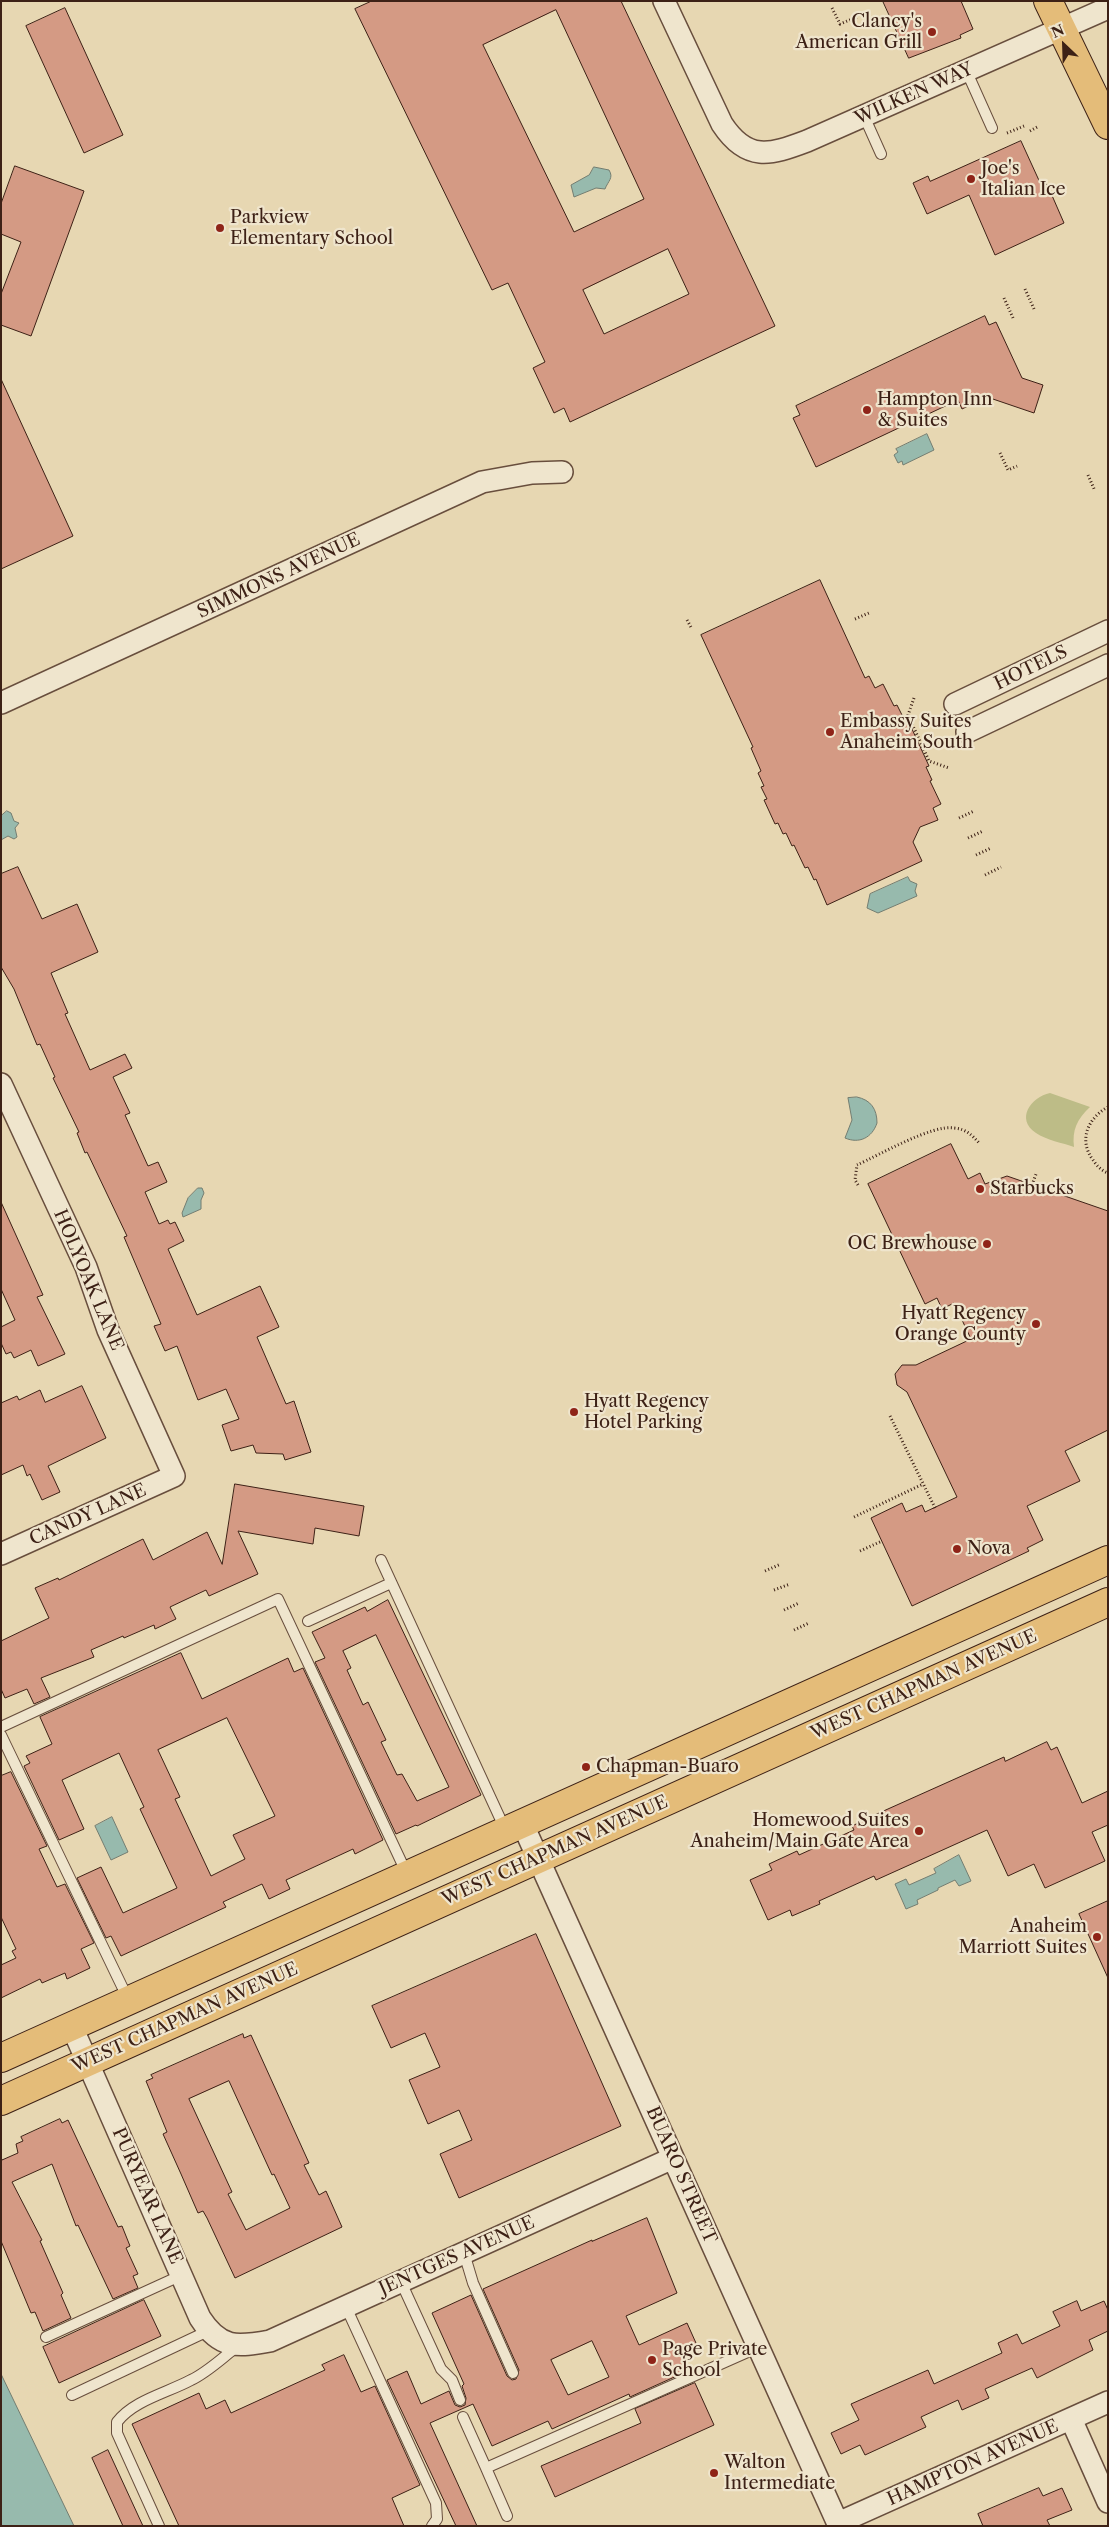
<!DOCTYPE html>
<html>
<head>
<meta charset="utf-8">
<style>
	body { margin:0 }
	#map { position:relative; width:1109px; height:2527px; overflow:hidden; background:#e7d7b2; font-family:"Libre Caslon Text",serif }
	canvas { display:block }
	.frame { position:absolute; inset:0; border:2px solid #3d2116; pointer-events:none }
	.north { position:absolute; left:1039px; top:20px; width:50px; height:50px; -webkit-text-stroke:4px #efe5cd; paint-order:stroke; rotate:336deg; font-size:14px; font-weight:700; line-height:20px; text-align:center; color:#3d2116 }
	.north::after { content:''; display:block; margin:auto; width:18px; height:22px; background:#3d2116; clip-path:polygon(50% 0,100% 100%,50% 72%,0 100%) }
</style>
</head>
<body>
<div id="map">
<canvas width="1109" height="2527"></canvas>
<div class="frame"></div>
<div class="north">N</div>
</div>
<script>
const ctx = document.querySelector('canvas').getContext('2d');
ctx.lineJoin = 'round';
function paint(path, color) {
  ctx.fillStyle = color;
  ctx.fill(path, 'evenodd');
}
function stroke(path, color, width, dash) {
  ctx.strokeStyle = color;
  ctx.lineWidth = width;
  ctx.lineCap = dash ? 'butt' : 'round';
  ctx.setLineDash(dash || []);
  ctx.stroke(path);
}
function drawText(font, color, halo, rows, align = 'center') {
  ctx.font = font + ' "Libre Caslon Text",serif';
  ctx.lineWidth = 4.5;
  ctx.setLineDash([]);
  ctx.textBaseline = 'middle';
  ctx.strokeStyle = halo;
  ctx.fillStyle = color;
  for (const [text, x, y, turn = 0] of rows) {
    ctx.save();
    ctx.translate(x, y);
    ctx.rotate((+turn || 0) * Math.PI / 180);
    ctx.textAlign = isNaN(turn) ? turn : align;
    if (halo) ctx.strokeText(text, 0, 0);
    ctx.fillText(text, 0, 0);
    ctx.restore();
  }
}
paint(new Path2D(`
	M1050 1093 1090 1107C1077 1119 1072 1130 1074 1147 1063 1143 1046 1140 1036 1133 1015 1119 1031 1097 1050 1093Z`), '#bdbc87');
const water = new Path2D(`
	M594 167 609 170C614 178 608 181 605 189L596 188 574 197 571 185 589 175Z
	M927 434 934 450 903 465 902 461 898 463 894 455 898 452 896 449Z
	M7 811 11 813 14 821 19 823 15 828 17 837 14 839 8 836 1 840V816Z
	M908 877 910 881 917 884 915 891 917 896 878 913 867 908 870 894Z
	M857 1097C871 1100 877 1109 877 1123 872 1138 859 1144 845 1138L852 1120 848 1098Z
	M198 1188H202L204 1193 201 1200V1209L183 1217 182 1213 188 1198Z
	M112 1817 128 1852 111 1860 95 1826Z
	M959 1855 971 1881 959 1886 955 1880 938 1888V1890L917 1900 918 1904 906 1909 895 1884 906 1879 909 1885 936 1873 934 1869Z
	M1 2374 74 2526H1Z`);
paint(water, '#97baad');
stroke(water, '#737d71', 1);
const building = new Path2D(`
	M372 1H621L775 326 570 422 564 408 554 413 533 368 545 362 508 283 492 290 355 9ZM556 10 644 199 574 232 483 45ZM668 249 689 294 604 334 583 290Z
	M883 1H961L973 29 960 35 961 38 909 58Z
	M65 8 123 135 84 153 26 26Z
	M1021 141 1042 187 1047 184 1064 223 995 255 969 195 927 214 913 183 928 176 930 181Z
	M15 166 84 191 31 336 1 325V294L21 242 1 234V204Z
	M985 316 989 325 996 322 1022 378 1043 385 1034 413 987 397 962 409 958 400 816 467 793 418 800 415 796 406Z
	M1 379 73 536 1 569Z
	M820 580 865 678 869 676 875 688 883 684 894 706 897 705 903 717 906 716 929 766 926 767 932 780 930 781 941 804 933 808 938 820 920 827 913 842 922 861 827 905 816 879 814 880 808 867 805 868 794 845 792 846 786 833 783 834 778 823 775 824 764 800 767 799 761 787 764 786 758 773 761 771 751 748 753 747 701 635Z
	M18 867 42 919 77 904 98 952 51 973 68 1013 65 1014 90 1070 125 1054 132 1068 113 1077 130 1113 125 1115 148 1166 158 1162 167 1182 145 1192 159 1224 168 1220 170 1224 175 1222 184 1241 168 1249 197 1315 260 1286 279 1327 257 1337 286 1404 294 1401 311 1452 285 1460 283 1454 256 1453 253 1445 231 1451 222 1425 239 1419 226 1389 198 1400 177 1346 165 1351 154 1326 161 1324 124 1237 127 1236 87 1152 85 1153 77 1133 79 1132 53 1078 55 1077 40 1044 37 1045 14 989 1 967V874Z
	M951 1144 968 1179 980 1173 985 1184 1007 1176 1108 1211V1430L1065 1451 1080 1481 1027 1506 1043 1540 1027 1548 1029 1551 912 1606 871 1518 902 1503 906 1512 922 1505 925 1512 957 1497 907 1392 897 1385 895 1374 902 1365H916L971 1339 954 1303 942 1309 937 1298 925 1304 868 1184Z
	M1 1202 43 1295 37 1297 65 1354 38 1366 31 1350 14 1358 11 1352 6 1354 1 1343V1327L15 1320 1 1289Z
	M82 1386 106 1438 48 1466 60 1492 42 1500 30 1474 27 1476 23 1465 1 1475V1403L17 1396 19 1400 40 1390 45 1402Z
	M235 1484 364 1506 359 1536 315 1528 313 1544 238 1531 258 1574 209 1596 206 1590 170 1607 176 1619 155 1629 154 1625 124 1638 123 1636 91 1650 94 1657 41 1678 50 1697 34 1704 27 1689 5 1698 1 1689V1641L49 1618 35 1588 58 1578 59 1580 143 1539 153 1560 207 1532 222 1564Z
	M388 1600 481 1795 417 1826 416 1825 396 1834 315 1662 325 1658 312 1632 365 1607 367 1611ZM376 1635 449 1787 417 1801 402 1774 397 1775 381 1742 386 1740 368 1702 363 1705 347 1670 351 1668 343 1651Z
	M181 1653 202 1699 288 1658 294 1672 303 1668 383 1840 355 1854 353 1849 286 1880 290 1889 269 1899 262 1884 223 1902 226 1907 121 1956 111 1936 106 1938 77 1878 101 1867 123 1913 177 1888 140 1809 144 1807 119 1753 62 1780 84 1829 59 1840 24 1766 30 1763 26 1756 52 1744 40 1717ZM227 1718 275 1816 233 1835 245 1859 211 1876 175 1799 180 1797 158 1750Z
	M1047 1742 1051 1750 1057 1747 1082 1803 1108 1791V1825L1092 1832 1105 1861 1045 1888 1034 1864 1008 1876 987 1830 876 1880 874 1876 819 1901 820 1904 792 1916 790 1910 768 1920 750 1880 772 1870 769 1864 797 1851 799 1855 854 1830 852 1826 879 1813 1004 1757 1005 1761Z
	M11 1772 47 1846 39 1849 57 1887 65 1884 94 1943 81 1949 90 1968 67 1979 65 1973 42 1983 40 1979 1 1998V1965L16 1958 12 1951 16 1949 1 1917V1776Z
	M1108 1901V1978L1079 1914Z
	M536 1934 621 2126 459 2198 440 2154 472 2140 459 2110 428 2124 409 2080 440 2067 425 2033 391 2048 372 2006Z
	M243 2034 244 2038 251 2035 309 2163 304 2165 319 2195 326 2191 342 2227 235 2278 207 2218 203 2211 198 2213 181 2174 163 2134 167 2132 146 2081 153 2078 151 2075ZM229 2081 272 2175 274 2174 290 2208 246 2230 228 2194 232 2192 189 2099Z
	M60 2119 62 2123 68 2120 118 2227 122 2226 130 2246 126 2248 138 2274 133 2276 138 2288 113 2299 78 2225 76 2226 52 2164 12 2182 42 2240 40 2241 63 2293 61 2295 71 2318 43 2331 35 2312 31 2313 1 2241V2157L2 2160 18 2153 16 2144 23 2141 21 2137Z
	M647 2218 677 2293 626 2316 639 2345 687 2323 700 2352 685 2359 690 2370 630 2397 629 2394 552 2429 548 2421 492 2446 473 2404 430 2423 477 2526H456L387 2380 407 2371 421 2404 449 2391 455 2405 460 2407 465 2405 466 2398 462 2386 464 2384 432 2313 471 2295 507 2376 512 2380 516 2379 519 2370 483 2289 592 2240V2241ZM592 2341 609 2377 568 2395 551 2360Z
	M144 2300 161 2336 59 2383 43 2347Z
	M1077 2301 1081 2311 1104 2301 1108 2310V2331L1089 2340 1093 2350 1037 2378 1032 2368 985 2389 989 2398 962 2410 958 2400 921 2417 926 2427 865 2455 860 2445 841 2454 831 2433 859 2420 851 2404 928 2370 934 2384 1002 2353 998 2343 1017 2334 1022 2344 1060 2326 1053 2312Z
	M344 2355 361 2392 375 2386 420 2485 392 2498 404 2526H179L132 2424 199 2393 206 2409 225 2400 231 2413 325 2370 322 2365Z
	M695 2383 714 2425 555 2497 541 2466 641 2423 635 2409Z
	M108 2450 143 2526H123L92 2458Z
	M1039 2488 1043 2496 1062 2488 1072 2510 1047 2520 1050 2526H983L978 2514Z`);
paint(building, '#d49a84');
stroke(building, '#3d2116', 1);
const lane = new Path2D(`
	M966 70 992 128
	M864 116 881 154
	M381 1560 505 1829
	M308 1621 391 1583
	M1 1727 278 1599 407 1874
	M1 1735 129 2001
	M464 2253 473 2283 513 2373
	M401 2282 441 2369 452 2380 460 2400
	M346 2307 436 2503 437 2519 432 2526
	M46 2337 182 2275
	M72 2395 208 2331
	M463 2417 486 2468
	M507 2516 486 2468 759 2347
	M159 2526 117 2433V2422C134 2400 167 2393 191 2380 208 2372 223 2357 238 2346`);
const street = new Path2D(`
	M664 1 722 124C747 162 770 155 807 141L1108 8
	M1 703 482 482 532 473 562 472
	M955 704 1108 631
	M967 732 1108 665
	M1 1084 86 1267 108 1330 174 1476 1 1554
	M523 1825 839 2526
	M72 2027 200 2318C220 2349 237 2347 270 2341L673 2158
	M1071 2419 1108 2502
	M838 2523 1108 2402`);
const primary = new Path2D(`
	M1048 1 1108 125
	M1 2058 1108 1560
	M1 2101 1108 1602`);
stroke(lane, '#684e3d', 12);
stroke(street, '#684e3d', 24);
stroke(primary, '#3d2116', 30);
stroke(new Path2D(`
	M832 8 840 24 857 17
	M1030 131 1039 126
	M1007 133 1024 126
	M1025 289 1034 309
	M1004 298 1013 318
	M1000 453 1008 470 1017 466
	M1088 475 1095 491
	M855 619 869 613
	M687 620 692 629
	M914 698 908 715 929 761 949 768
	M959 818 974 811
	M968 838 983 831
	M976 855 991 848
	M985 875 1001 867
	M1108 1107C1088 1118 1078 1140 1093 1160 1097 1166 1102 1171 1108 1173
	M858 1185 855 1180 857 1165C879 1155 933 1124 954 1128 966 1129 972 1135 980 1144
	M1032 1185 1036 1174
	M890 1416 935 1508
	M854 1517 923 1484
	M860 1551 882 1541
	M765 1571 781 1564
	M774 1590 790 1584
	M784 1610 799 1603
	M794 1630 809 1623`), '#3d2116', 3, [1, 2.5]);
stroke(lane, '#efe5cd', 10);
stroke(street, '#efe5cd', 21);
stroke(primary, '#e4bc79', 28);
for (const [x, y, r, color] of [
	[932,32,5,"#8f2418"],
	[971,179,5,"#8f2418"],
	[220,228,5,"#8f2418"],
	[867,410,5,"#8f2418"],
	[830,732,5,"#8f2418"],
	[980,1189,5,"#8f2418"],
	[987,1244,5,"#8f2418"],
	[1036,1324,5,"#8f2418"],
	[574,1412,5,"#8f2418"],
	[957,1549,5,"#8f2418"],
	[586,1767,5,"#8f2418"],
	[919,1831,5,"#8f2418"],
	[1097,1937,5,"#8f2418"],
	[652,2360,5,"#8f2418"],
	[714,2473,5,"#8f2418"]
]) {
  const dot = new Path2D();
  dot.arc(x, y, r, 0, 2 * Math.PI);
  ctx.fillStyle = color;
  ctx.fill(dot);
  stroke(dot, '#efe5cd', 2);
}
drawText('18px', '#3d2116', '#efe5cd', [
	["Clancy's",922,22,"right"],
	["American Grill",922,43,"right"],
	["Joe's",981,169],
	["Italian Ice",981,190],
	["Parkview",230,218],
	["Elementary School",230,239],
	["Hampton Inn",877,400],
	["& Suites",877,421],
	["Embassy Suites",840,722],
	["Anaheim South",840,743],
	["Starbucks",990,1189],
	["OC Brewhouse",977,1244,"right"],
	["Hyatt Regency",1026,1314,"right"],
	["Orange County",1026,1335,"right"],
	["Hyatt Regency",584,1402],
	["Hotel Parking",584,1423],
	["Nova",967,1549],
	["Chapman-Buaro",596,1767],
	["Homewood Suites",909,1821,"right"],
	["Anaheim/Main Gate Area",909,1842,"right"],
	["Anaheim",1087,1927,"right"],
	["Marriott Suites",1087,1948,"right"],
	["Page Private",662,2350],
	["School",662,2371],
	["Walton",724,2463],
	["Intermediate",724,2484]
], 'left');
drawText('18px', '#3d2116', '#efe5cd', [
	["WILKEN WAY",914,94,-24],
	["SIMMONS AVENUE",279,576,-25],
	["HOTELS",1031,668,-26],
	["HOLYOAK LANE",88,1280,67],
	["CANDY LANE",88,1515,-24],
	["WEST CHAPMAN AVENUE",924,1685,-24],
	["WEST CHAPMAN AVENUE",555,1851,-24],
	["WEST CHAPMAN AVENUE",185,2018,-24],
	["BUARO STREET",681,2175,66],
	["PURYEAR LANE",147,2196,66],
	["JENTGES AVENUE",457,2256,-24],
	["HAMPTON AVENUE",973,2463,-24]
]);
</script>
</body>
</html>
